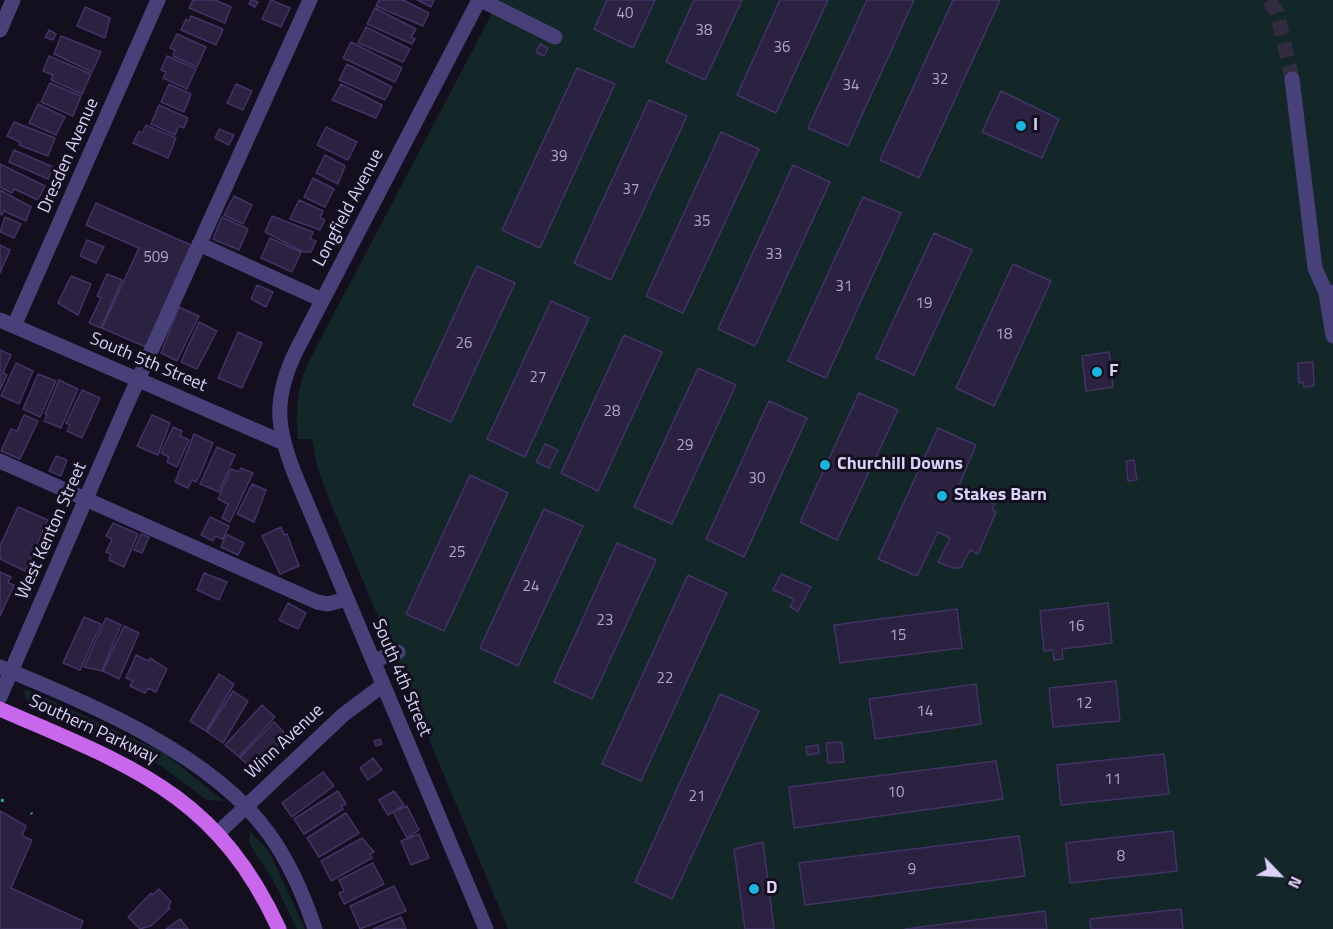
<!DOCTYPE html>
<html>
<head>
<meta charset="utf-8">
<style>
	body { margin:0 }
	#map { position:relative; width:1333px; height:929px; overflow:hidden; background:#130f1e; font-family:"Titillium Web",sans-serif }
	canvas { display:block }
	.north { position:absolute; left:1249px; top:845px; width:60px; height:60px; -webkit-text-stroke:4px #130f1e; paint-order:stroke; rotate:115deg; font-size:16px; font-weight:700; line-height:24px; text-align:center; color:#dbd2f9 }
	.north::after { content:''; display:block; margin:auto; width:21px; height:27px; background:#dbd2f9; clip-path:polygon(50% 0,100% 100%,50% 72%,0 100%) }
</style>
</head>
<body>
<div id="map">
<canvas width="1333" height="929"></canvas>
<div class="north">N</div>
</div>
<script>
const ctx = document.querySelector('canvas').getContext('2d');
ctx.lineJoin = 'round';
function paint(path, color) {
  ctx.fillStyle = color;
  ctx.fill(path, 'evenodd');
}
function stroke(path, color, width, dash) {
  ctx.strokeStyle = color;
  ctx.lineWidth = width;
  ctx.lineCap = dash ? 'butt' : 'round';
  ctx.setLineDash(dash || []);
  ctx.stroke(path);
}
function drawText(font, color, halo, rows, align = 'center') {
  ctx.font = font + ' "Titillium Web",sans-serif';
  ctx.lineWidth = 6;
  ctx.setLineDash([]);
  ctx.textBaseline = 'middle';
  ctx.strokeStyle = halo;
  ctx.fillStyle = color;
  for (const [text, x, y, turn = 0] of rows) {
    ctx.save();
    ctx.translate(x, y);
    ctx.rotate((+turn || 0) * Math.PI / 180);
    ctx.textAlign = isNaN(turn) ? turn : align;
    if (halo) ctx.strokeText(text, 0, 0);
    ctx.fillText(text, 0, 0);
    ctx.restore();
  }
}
paint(new Path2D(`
	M499 0H1333V929H508L329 499 318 470 312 439H298C295 412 297 388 308 363Z
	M27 689 164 753 224 801 207 800 158 764 33 706 25 698 24 691Z
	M250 831 269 851 305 929H297L273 880 249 843Z`), '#132628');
const building = new Path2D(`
	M193 0H215L231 7 225 23 189 8Z
	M251 0 258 2 255 7 249 4Z
	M271 0 290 8 281 27 262 19Z
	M379 0H403L429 13 423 26 376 6Z
	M417 0H434L431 7Z
	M607 0H655L633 48 594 29Z
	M694 0H742L705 80 666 62Z
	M780 0H828L776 113 737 95Z
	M867 0H914L848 146 808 128Z
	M953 0H1000L919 178 880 160Z
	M85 7 110 18 105 38 77 26Z
	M375 8 416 29 411 37 415 39 412 44 367 24Z
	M191 16 223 29 216 45 181 30 186 19 189 21Z
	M366 27 410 49 403 62 358 43Z
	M49 30 56 34 53 40 45 37Z
	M177 34 206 47 197 67 173 56 175 50 170 48Z
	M61 36 101 52 92 72 54 54Z
	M351 42 402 68 395 82 343 58Z
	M540 44 548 48 544 56 536 52Z
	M49 56 91 74 82 94 51 80 53 75 43 71Z
	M167 56 196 69 187 89 163 78 166 72 161 70Z
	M347 64 392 87 385 100 339 80Z
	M577 68 615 84 540 248 502 230Z
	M50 83 81 96 73 116 41 102Z
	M169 84 191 94 184 112 161 102Z
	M236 84 252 91 243 110 227 103Z
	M341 84 382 105 376 118 332 100Z
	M1001 91 1059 119 1042 158 982 132Z
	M649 100 687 116 611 280 574 263Z
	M38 104 65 117 56 135 29 123Z
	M159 105 188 118 184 128 179 126 175 135 151 124Z
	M14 122 55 138 48 156 19 145 20 142 7 136Z
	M146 125 176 138 168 158 133 143 139 131 142 133Z
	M326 127 357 142 348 160 317 145Z
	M219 129 234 135 229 145 215 138Z
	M721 132 759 149 683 313 646 296Z
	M14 150 53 167 48 179 9 162Z
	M325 155 345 166 338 184 316 173Z
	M0 164 45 186 38 200 14 189 12 193 0 187Z
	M793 165 830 182 755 346 718 329Z
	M313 178 334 189 325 207 304 197Z
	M0 190 31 207 26 221 4 211 2 215 0 214Z
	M234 196 252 205 243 224 224 215Z
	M863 197 901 213 826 378 788 361Z
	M299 200 323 211 320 218 325 220 320 230 290 219Z
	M96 203 191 245 146 347 102 328 139 248 86 225Z
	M272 216 313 232 310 239 316 241 311 252H304L265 232Z
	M5 217 21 224 14 238 0 232Z
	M222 217 248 229 239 250 213 239Z
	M934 233 972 250 914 375 876 358Z
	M270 238 301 252 292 272 261 258Z
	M87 240 104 247 96 263 80 256Z
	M0 245 10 250 0 273Z
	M1013 264 1051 281 994 406 956 388Z
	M477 266 515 283 451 422 413 405Z
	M107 274 122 280 101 328 89 323 101 298 97 296Z
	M71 276 91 284 78 315 58 303Z
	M257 285 273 292 266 307 251 299Z
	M551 301 589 318 525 457 487 439Z
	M179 307 199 316 177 361 161 353Z
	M199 322 217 331 197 369 181 362Z
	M238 332 262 343 242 388 218 378Z
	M624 335 662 352 598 491 561 473Z
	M0 350 11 355 3 373 7 375 0 390Z
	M1109 352 1113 387 1086 391 1082 356Z
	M1313 362 1314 386 1304 387 1303 382 1299 383 1298 363Z
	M16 363 33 371 19 404 1 396Z
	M698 368 736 385 672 524 634 507Z
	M38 374 56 381 40 417 23 409Z
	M59 380 78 389 61 428 44 421 47 415 45 414Z
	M82 390 100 398 82 438 67 431 70 425 66 423Z
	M859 393 898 410 837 540 800 522Z
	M769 401 807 418 744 557 706 539Z
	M24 415 38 421 20 459 1 451 11 429 17 431Z
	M152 415 170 423 158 455 137 446Z
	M173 427 182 431 180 436 189 440 177 467 167 462 169 457 161 453Z
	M938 428 976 445 958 488 995 504 992 510 996 512 978 554 970 550 961 568H953L938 562 950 538 938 532 917 576 878 559Z
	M194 434 213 443 200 475 196 482 192 480 188 488 175 482Z
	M545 444 558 450 549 468 536 462Z
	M217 447 235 455 219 492 200 484Z
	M56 456 67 460 61 476 49 471Z
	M1134 460 1137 480 1128 481 1126 461Z
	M241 468 253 473 230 522 222 518 228 504 218 499 231 469 239 472Z
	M470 475 508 493 444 631 406 614Z
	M252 484 266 490 254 522 237 514Z
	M18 507 48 520 25 571 0 559V546Z
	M544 509 583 526 518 666 480 648Z
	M210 517 229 526 223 539 215 536 213 541 201 535Z
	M113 523 138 534 124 567 109 560 111 554 106 552 112 539 106 536Z
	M281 527 284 535 287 534 299 566 280 574 262 536Z
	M141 534 149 537 142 553 134 550Z
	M226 534 244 543 238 555 221 547Z
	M617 543 656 560 592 699 554 682Z
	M0 572 11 577 8 583 14 585 0 616Z
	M204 573 227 582 219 600 197 590Z
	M781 574 811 587 798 611 790 607 794 599 773 590Z
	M688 575 727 593 641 781 602 764Z
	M288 603 306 613 298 629 279 620Z
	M1108 603 1112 643 1062 649 1063 659 1054 660 1053 650 1044 651 1040 611Z
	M957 609 962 648 840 663 834 625Z
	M84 617 101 624 80 670 63 663Z
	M106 618 121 625 102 671 84 667Z
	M124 626 139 633 119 679 103 671Z
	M136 655 149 661 150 658 167 669 156 692 148 688 145 693 130 686 133 681 126 678Z
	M219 674 234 684 206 731 190 721Z
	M1116 681 1120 721 1053 727 1049 688Z
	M976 684 981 724 875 739 869 699Z
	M233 691 248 701 223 743 207 732Z
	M720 694 759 711 672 899 635 882Z
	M262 705 275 717 239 757 225 745Z
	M274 722 287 735 254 770 240 758Z
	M380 739 382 744 376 746 374 741Z
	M842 742 844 762 828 763 826 743Z
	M818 745 819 753 807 755 806 747Z
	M1164 754 1169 794 1061 805 1057 765Z
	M373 758 382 770 368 780 360 768Z
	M996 761 1003 799 794 828 789 787Z
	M323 772 334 786 292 817 282 803Z
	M338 791 346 804 341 806 343 809 304 834 294 819Z
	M394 791 404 805 388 815 379 800Z
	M407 806 419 830 407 838 393 812Z
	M0 811 26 826 22 836 32 840 11 888 83 921 80 929H0Z
	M346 813 359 833 319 857 307 838Z
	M1173 831 1177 871 1070 883 1066 843Z
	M419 834 429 858 411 865 401 841Z
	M1019 836 1025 876 805 905 799 863Z
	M362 838 374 852 370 854 372 858 331 881 321 861Z
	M763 842 774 929H745L734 849Z
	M373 863 384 884 344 904 339 893 344 891 339 880Z
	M394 886 406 911 360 929 350 906Z
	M159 889 171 902 168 906 170 908 151 926 140 929 128 917 151 893 152 895Z
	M1181 909 1183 929H1091L1090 919Z
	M1045 911 1047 929H905Z
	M401 917 406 929H373Z
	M180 919 188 929H166Z`);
paint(building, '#2b2241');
stroke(building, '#423266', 1.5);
stroke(new Path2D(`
	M1269 0 1277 12 1292 79`), '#312c3f', 15, [15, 8]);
stroke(new Path2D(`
	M1 800 4 801
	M31 813 32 814`), '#3c9ea3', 3, [3, 4.5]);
stroke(new Path2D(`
	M479 0 296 351C273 399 276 427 295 475L486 929
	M481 0 555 37
	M0 30 13 0
	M1292 79 1315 268 1326 293
	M199 244 322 300
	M1333 292 1326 293 1333 336
	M0 320 282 442
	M14 326 158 0
	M0 461 317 602 328 604 347 599
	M373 661 398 652
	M0 667C89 703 213 755 269 834 290 863 304 896 315 929
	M0 697 127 404 310 0
	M218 833 343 715 383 685`), '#484078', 15);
stroke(new Path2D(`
	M0 709C128 765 216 792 279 929`), '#c967ec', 15);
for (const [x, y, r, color] of [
	[1021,126,6,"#1cb3dc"],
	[1097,372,6,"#1cb3dc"],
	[825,465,6,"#1cb3dc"],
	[942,496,6,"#1cb3dc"],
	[754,889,6,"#1cb3dc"]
]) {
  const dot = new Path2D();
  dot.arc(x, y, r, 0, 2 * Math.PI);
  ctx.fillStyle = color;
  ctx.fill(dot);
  stroke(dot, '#130f1e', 2);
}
drawText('15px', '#afa6cb', null, [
	["40",625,14],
	["38",704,31],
	["36",782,48],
	["32",940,80],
	["34",851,86],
	["39",559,157],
	["37",631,190],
	["35",702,222],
	["33",774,255],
	["509",156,258],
	["31",844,287],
	["19",924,304],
	["18",1004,335],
	["26",464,344],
	["27",538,378],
	["28",612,412],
	["29",685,446],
	["30",757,479],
	["25",457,553],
	["24",531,587],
	["23",605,621],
	["16",1076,627],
	["15",898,636],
	["22",665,679],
	["12",1084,704],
	["14",925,712],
	["11",1113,780],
	["10",896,793],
	["21",697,797],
	["8",1121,857],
	["9",912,870]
]);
drawText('bold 18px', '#dbd2f9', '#130f1e', [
	["I",1033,126],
	["F",1109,372],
	["Churchill Downs",837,465],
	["Stakes Barn",954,496],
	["D",766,889]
], 'left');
drawText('18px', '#dbd2f9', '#130f1e', [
	["Dresden Avenue",69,156,-66],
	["Longfield Avenue",349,208,-62],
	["South 5th Street",148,363,23],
	["West Kenton Street",52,531,-66],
	["South 4th Street",401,678,67],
	["Southern Parkway",93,730,25],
	["Winn Avenue",285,742,-43]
]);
</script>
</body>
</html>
